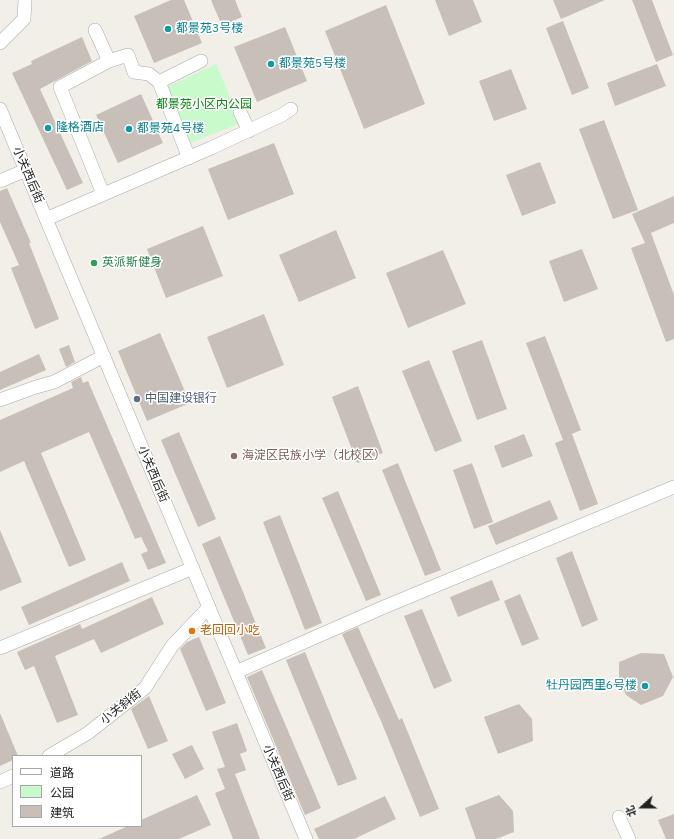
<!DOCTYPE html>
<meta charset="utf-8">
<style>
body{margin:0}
#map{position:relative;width:674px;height:839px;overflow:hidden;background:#f2efe9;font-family:"IBM Plex Sans","Noto Sans SC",sans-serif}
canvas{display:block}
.legend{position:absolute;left:12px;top:755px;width:130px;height:72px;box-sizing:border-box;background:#fff;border:1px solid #a7a7a7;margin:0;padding:5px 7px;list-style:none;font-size:12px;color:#222}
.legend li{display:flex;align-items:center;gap:8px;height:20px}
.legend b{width:20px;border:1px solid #a7a7a7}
.north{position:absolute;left:622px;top:787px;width:40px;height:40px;-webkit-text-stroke:3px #fff;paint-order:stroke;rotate:249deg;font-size:11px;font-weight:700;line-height:16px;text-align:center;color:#222}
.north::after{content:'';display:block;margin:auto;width:14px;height:18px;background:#222;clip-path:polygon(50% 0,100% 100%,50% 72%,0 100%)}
</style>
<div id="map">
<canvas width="674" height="839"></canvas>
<ul class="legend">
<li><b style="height:5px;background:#fff"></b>道路</li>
<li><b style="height:11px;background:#c8facc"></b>公园</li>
<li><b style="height:11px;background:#c7bfb8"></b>建筑</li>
</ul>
<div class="north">北</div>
</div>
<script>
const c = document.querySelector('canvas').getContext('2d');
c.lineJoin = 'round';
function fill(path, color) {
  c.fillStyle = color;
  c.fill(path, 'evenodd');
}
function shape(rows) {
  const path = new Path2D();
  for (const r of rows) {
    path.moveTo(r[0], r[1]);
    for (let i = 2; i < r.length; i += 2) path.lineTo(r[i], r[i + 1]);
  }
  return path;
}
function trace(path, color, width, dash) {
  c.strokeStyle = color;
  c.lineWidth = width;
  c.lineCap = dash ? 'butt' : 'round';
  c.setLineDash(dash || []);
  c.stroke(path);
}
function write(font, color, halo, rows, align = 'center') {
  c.font = font + ' "IBM Plex Sans","Noto Sans SC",sans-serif';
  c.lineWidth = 3;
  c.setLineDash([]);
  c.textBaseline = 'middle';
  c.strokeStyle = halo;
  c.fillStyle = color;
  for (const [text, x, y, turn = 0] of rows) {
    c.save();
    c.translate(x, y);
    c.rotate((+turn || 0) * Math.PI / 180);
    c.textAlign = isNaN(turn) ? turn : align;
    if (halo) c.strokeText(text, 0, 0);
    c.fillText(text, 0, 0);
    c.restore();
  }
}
fill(shape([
 [216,64,241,123,190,143,167,87]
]), '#c8facc');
fill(shape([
 [171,0,184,0,202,43,154,63,134,16],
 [211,0,235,0,242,17,222,26],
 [435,0,473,0,482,22,449,36],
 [553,0,605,0,561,19],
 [632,0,652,0,673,55,656,62],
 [386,5,425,104,364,129,325,31],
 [563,21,589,88,572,95,546,28],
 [285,27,307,81,257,102,234,47],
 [82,37,92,61,40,89,83,183,67,190,12,73,32,64,31,61],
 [657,64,666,86,615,106,607,83],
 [511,69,527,109,494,121,479,81],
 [141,94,163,143,118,163,96,115],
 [604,120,638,210,613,219,579,129],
 [274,143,294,194,228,220,208,169],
 [540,162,556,203,522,216,506,175],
 [7,188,31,243,29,243,59,319,35,329,11,268,19,265,0,222,0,191],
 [674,196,674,223,651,233,674,295,674,339,666,342,631,248,645,243,632,214],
 [203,226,223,276,166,298,147,249],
 [336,230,356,278,299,302,279,255],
 [582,249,598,289,564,302,549,261],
 [443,250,466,304,408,328,386,273],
 [264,314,284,365,227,388,207,337],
 [160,333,190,403,147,421,118,351],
 [545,336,581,430,572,434,598,504,580,511,555,443,563,440,526,343],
 [482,340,507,409,477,420,452,351],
 [69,345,75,362,66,367,59,349],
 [39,354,46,370,0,390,0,372],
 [429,360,462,441,435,452,402,371],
 [81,377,83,383,88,381,166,563,148,570,141,554,148,551,141,537,135,539,89,432,41,453,86,560,69,567,24,461,0,472,0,420,73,388,71,382],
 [358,386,383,453,357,463,332,397],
 [179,432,216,519,198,527,161,440],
 [524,434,533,456,502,468,494,446],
 [398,463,441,570,425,576,382,470],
 [472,463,493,522,474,529,453,470],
 [338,491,381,595,366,601,322,498],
 [550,500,558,519,496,545,488,526],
 [280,515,322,623,305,630,263,522],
 [0,530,22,582,0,591],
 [220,536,266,648,248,655,202,544],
 [572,551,598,620,582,627,556,558],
 [122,562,130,581,29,625,21,607],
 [492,580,500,600,458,617,450,597],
 [520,594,539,639,522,646,504,601],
 [152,597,164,624,101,653,94,639,55,656,78,715,57,723,34,666,25,670,17,652,80,624,82,629],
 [422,609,452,681,434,689,404,616],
 [358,627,399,720,402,718,439,809,420,817,381,721,342,634],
 [199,637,226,703,206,711,180,649,187,642],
 [305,652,357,779,338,786,286,660],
 [641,653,664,654,673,677,663,696,641,705,626,695,619,677,619,662],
 [262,670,321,808,305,815,247,677],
 [149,696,168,741,148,749,131,709],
 [519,704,532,719,533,741,498,754,484,717],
 [0,713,18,756,13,756,13,760,0,766],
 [237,723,247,751,240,754,246,770,235,774,260,839,233,839,215,793,225,789,217,769,225,767,212,732],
 [192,745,204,769,185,779,172,754],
 [197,795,211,825,179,839,99,839,128,826,141,826,141,820],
 [499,795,513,811,514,832,496,839,476,839,465,808],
 [385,796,396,819,354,839,319,839,314,829],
 [674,814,674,839,666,839,658,820]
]), '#c7bfb8');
const minor = shape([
 [95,30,109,61,60,87,103,194],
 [0,43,24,19,25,0],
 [109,61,128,55,134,72,149,74,159,82,201,61],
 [159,82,189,158],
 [0,109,306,839],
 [240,112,249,131],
 [0,181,26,170],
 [46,219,211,148,282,115,291,109],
 [0,400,36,387,54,382,104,356],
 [0,648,193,568],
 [236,672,384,607,674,487],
 [49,756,88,733,145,688,172,646,209,607],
 [0,782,13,776],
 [619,817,629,839]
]);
trace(minor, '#a9a9a9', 14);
trace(minor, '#fff', 13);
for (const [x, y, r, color] of [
 [168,29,4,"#0f9aa8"],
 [271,64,4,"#0f9aa8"],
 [48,128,4,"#0f9aa8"],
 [129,129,4,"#0f9aa8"],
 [94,263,4,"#2e9e5b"],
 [137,399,4,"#5c6f8a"],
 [234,456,4,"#8d6e63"],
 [192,631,4,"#e8710a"],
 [645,686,4,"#0f9aa8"]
]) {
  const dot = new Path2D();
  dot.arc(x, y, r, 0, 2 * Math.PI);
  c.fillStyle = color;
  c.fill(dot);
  trace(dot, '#fff', 1.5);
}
write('12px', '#0d838f', '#fff', [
 ["都景苑3号楼",176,29],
 ["都景苑5号楼",279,64],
 ["隆格酒店",56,128],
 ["都景苑4号楼",137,129],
 ["牡丹园西里6号楼",637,686,"right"]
], 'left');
write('12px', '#0c8416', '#fff', [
 ["都景苑小区内公园",204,105]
]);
write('12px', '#222', '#fff', [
 ["小关西后街",28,175,67],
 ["小关西后街",153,474,67],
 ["小关斜街",121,707,-38],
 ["小关西后街",278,773,67]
]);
write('12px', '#27864d', '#fff', [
 ["英派斯健身",102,263]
], 'left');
write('12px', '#4e5e75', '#fff', [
 ["中国建设银行",145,399]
], 'left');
write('12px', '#785e54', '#fff', [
 ["海淀区民族小学（北校区）",242,456]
], 'left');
write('12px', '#c56008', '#fff', [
 ["老回回小吃",200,631]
], 'left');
</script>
